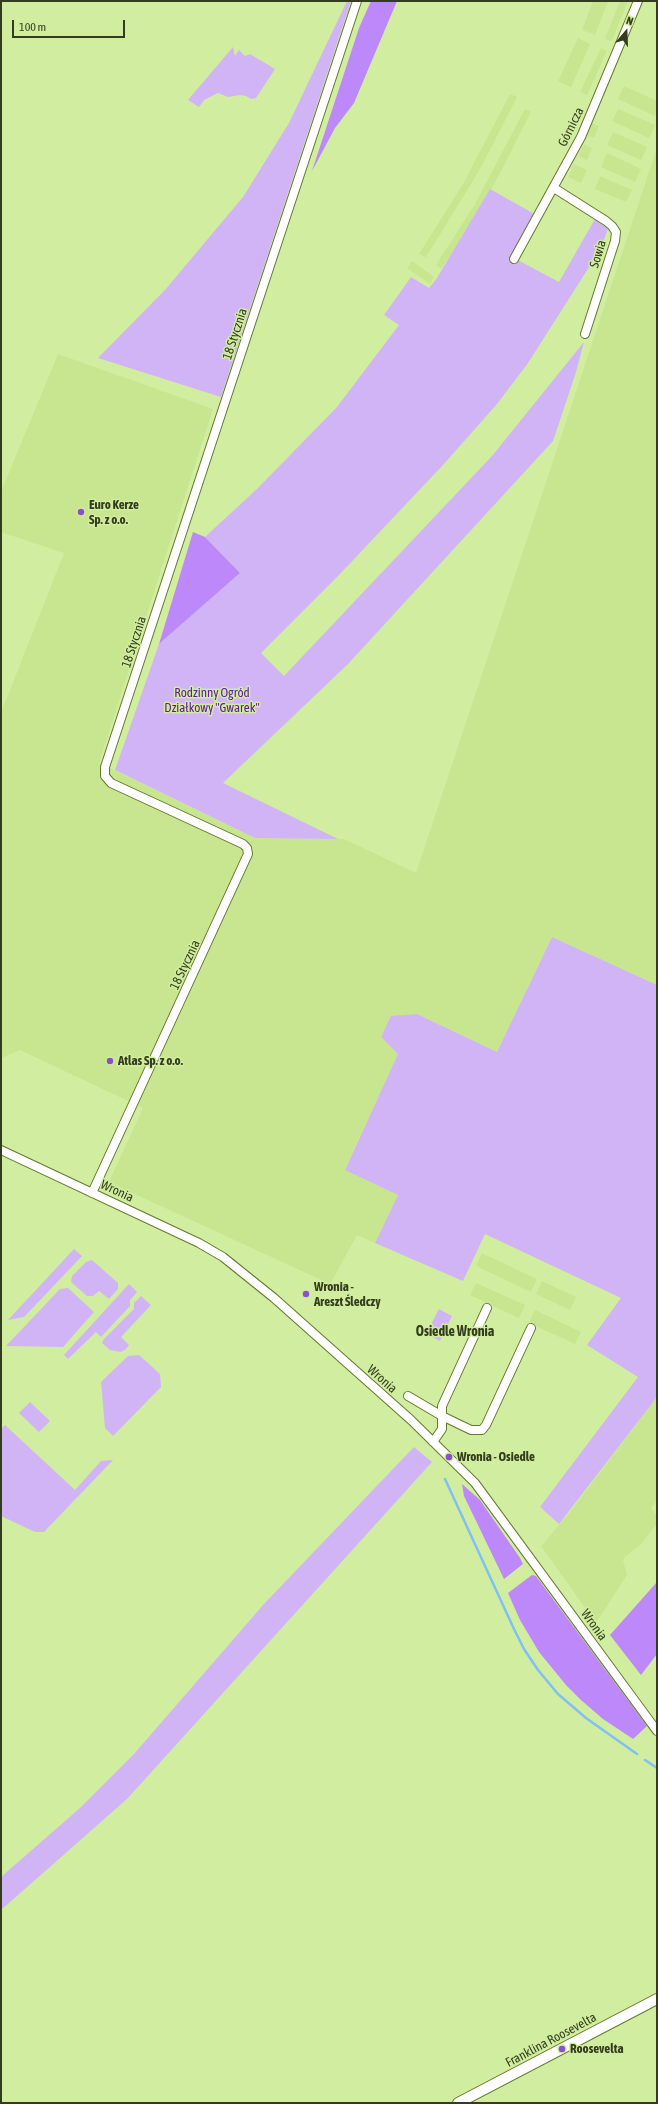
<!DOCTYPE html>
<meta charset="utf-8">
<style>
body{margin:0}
#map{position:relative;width:658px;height:2104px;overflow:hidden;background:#d1ed9f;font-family:"Asap Condensed",sans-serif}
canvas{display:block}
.frame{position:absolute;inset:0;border:2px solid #333d1d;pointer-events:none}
.north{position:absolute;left:606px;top:12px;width:40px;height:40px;-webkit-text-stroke:3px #d1ed9f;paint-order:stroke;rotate:19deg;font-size:11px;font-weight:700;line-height:16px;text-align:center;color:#333d1d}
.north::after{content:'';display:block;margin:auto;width:14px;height:18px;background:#333d1d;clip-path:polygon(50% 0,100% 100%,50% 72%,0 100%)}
.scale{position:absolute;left:12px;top:20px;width:113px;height:18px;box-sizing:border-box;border:2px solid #333d1d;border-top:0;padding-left:5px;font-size:12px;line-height:14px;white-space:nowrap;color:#333d1d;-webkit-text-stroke:3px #d1ed9f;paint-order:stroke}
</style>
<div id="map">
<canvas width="658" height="2104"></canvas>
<div class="frame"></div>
<div class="north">N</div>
<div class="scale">100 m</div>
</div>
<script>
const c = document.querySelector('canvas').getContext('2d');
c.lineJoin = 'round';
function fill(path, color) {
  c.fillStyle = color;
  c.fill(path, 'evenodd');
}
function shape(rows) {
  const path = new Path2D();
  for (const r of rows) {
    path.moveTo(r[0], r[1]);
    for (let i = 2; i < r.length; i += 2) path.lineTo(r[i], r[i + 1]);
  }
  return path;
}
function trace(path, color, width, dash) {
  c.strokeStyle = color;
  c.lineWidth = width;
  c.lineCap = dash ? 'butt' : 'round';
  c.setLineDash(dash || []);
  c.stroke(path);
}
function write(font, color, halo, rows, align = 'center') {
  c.font = font + ' "Asap Condensed",sans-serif';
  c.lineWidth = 3;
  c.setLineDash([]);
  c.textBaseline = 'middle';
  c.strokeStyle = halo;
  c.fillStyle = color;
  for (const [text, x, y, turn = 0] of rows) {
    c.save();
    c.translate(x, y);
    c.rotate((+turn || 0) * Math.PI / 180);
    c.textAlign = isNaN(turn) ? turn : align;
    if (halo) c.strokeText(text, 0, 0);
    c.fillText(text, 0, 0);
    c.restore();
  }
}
fill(shape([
 [593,1,608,1,595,35,582,30],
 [620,1,628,1,612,41,605,39],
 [578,38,590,44,571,87,558,81],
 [601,48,607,51,587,95,580,92],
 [624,86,657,101,655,116,618,99],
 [510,94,517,97,494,142,476,176,426,257,419,254,463,184],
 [525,109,531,112,500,173,474,220,441,269,436,265,475,204],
 [618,109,655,125,649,138,612,121],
 [592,123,599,126,594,138,587,135],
 [613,132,647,147,641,160,607,145],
 [584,144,592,148,587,160,578,156],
 [657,148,657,985,552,937,497,1052,417,1014,345,1169,398,1195,375,1243,357,1235,330,1284,109,1182,143,1108,20,1050,1,1058,1,713,64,553,1,532,1,492,58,354,213,409,99,763,255,838,344,839,416,873],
 [607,153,641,169,635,182,601,167],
 [574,164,587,170,581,183,568,177],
 [600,176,632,190,626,202,595,189],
 [412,261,434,277,430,284,407,268],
 [482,1253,537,1279,531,1292,476,1266],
 [542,1281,576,1297,570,1310,536,1294],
 [476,1283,525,1305,519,1318,470,1295],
 [535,1310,581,1332,575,1344,529,1323],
 [657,1397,657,1501,651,1508,657,1516,657,1524,641,1544,625,1557,623,1561,627,1574,625,1578,596,1623,541,1546,570,1512]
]), '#c8e690');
fill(shape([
 [347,1,351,1,221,397,98,358,165,290,243,197,289,123],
 [233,47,235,56,239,50,245,56,250,54,275,69,256,98,251,99,246,96,240,95,228,97,218,93,204,100,199,107,188,100],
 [490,189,536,215,512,257,559,282,595,219,608,229,600,250,528,363,497,404,443,465,339,575,261,653,284,676,492,456,584,342,576,372,553,441,348,664,223,783,338,839,255,838,115,770,159,644,240,573,205,537,258,488,337,407,399,325,384,315,411,277,429,288,437,278],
 [552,937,657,985,657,1397,559,1524,540,1507,638,1377,587,1345,621,1298,485,1234,463,1281,375,1243,398,1195,345,1170,398,1054,381,1037,391,1016,417,1014,497,1052],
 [74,1249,82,1256,24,1317,8,1320],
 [92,1260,118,1283,118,1289,109,1299,99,1291,93,1296,87,1296,71,1282,72,1276,86,1262],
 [129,1284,137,1292,130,1300,130,1306,101,1337,96,1332,68,1359,64,1355],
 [68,1288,94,1312,63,1347,6,1346,60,1289],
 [141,1296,151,1305,121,1337,129,1345,126,1349,121,1352,110,1350,102,1343,104,1339,134,1309,134,1303],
 [439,1309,452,1316,440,1341,426,1334],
 [139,1355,160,1374,161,1387,113,1436,105,1428,101,1382,128,1356],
 [30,1402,50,1421,39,1432,19,1413],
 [5,1425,75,1490,101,1461,113,1460,44,1532,35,1532,1,1516,1,1429],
 [414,1447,432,1462,127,1799,1,1910,1,1877,80,1808,134,1754,264,1604]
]), '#d1b4f6');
fill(shape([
 [371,1,397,1,354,103,335,128,312,171,359,28],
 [193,532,205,537,240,573,159,644],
 [462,1484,480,1500,520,1558,523,1564,504,1579,464,1496],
 [532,1575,536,1576,647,1726,633,1739,603,1719,581,1700,566,1685,539,1652,520,1620,508,1593],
 [657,1582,657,1654,641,1675,610,1635]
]), '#bd88f9');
trace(shape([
 [445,1479,514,1629,524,1649,538,1670,558,1694,586,1718,637,1754],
 [645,1760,657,1768]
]), '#80c0f4', 2.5);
const minor = shape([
 [554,188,606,221,612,226,616,232,615,241,585,334],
 [514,259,581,137,638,1],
 [1,1150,199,1243,223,1257,274,1298,411,1420,475,1483,657,1731],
 [92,1193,248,854,247,848,243,844,111,783,105,776,105,767,357,1],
 [408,1396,442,1416,471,1430,482,1430,486,1425,531,1328],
 [433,1442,442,1429,442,1406,487,1308]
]);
const tertiary = shape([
 [458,2103,657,1999]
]);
trace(minor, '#63792e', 10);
trace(tertiary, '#63792e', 12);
trace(minor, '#fff', 8);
trace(tertiary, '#fff', 10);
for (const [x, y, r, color] of [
 [81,512,4,"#8b50c7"],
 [110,1061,4,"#8b50c7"],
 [306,1294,4,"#8b50c7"],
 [449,1457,4,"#8b50c7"],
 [562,2049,4,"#8b50c7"]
]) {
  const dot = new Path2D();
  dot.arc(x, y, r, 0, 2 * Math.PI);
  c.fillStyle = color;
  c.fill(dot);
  trace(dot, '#d1ed9f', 1.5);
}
write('13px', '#333d1d', '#d1ed9f', [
 ["Górnicza",571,127,-64],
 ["Sowia",598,254,-73],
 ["18 Stycznia",235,334,-72],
 ["18 Stycznia",134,642,-72],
 ["18 Stycznia",185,965,-65],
 ["Wronia",117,1191,25],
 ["Wronia",382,1379,42],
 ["Wronia",594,1625,54],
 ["Franklina Roosevelta",551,2040,-28]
]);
write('bold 13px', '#333d1d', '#d1ed9f', [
 ["Euro Kerze",89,505],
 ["Sp. z o.o.",89,520],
 ["Atlas Sp. z o.o.",118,1061],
 ["Wronia -",314,1287],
 ["Areszt Śledczy",314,1302],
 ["Wronia - Osiedle",457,1457],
 ["Roosevelta",570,2049]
], 'left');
write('13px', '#64179f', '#d1ed9f', [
 ["Rodzinny Ogród",212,693],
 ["Działkowy \"Gwarek\"",212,708]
]);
write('bold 14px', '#333d1d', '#d1ed9f', [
 ["Osiedle Wronia",455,1332]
]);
</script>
